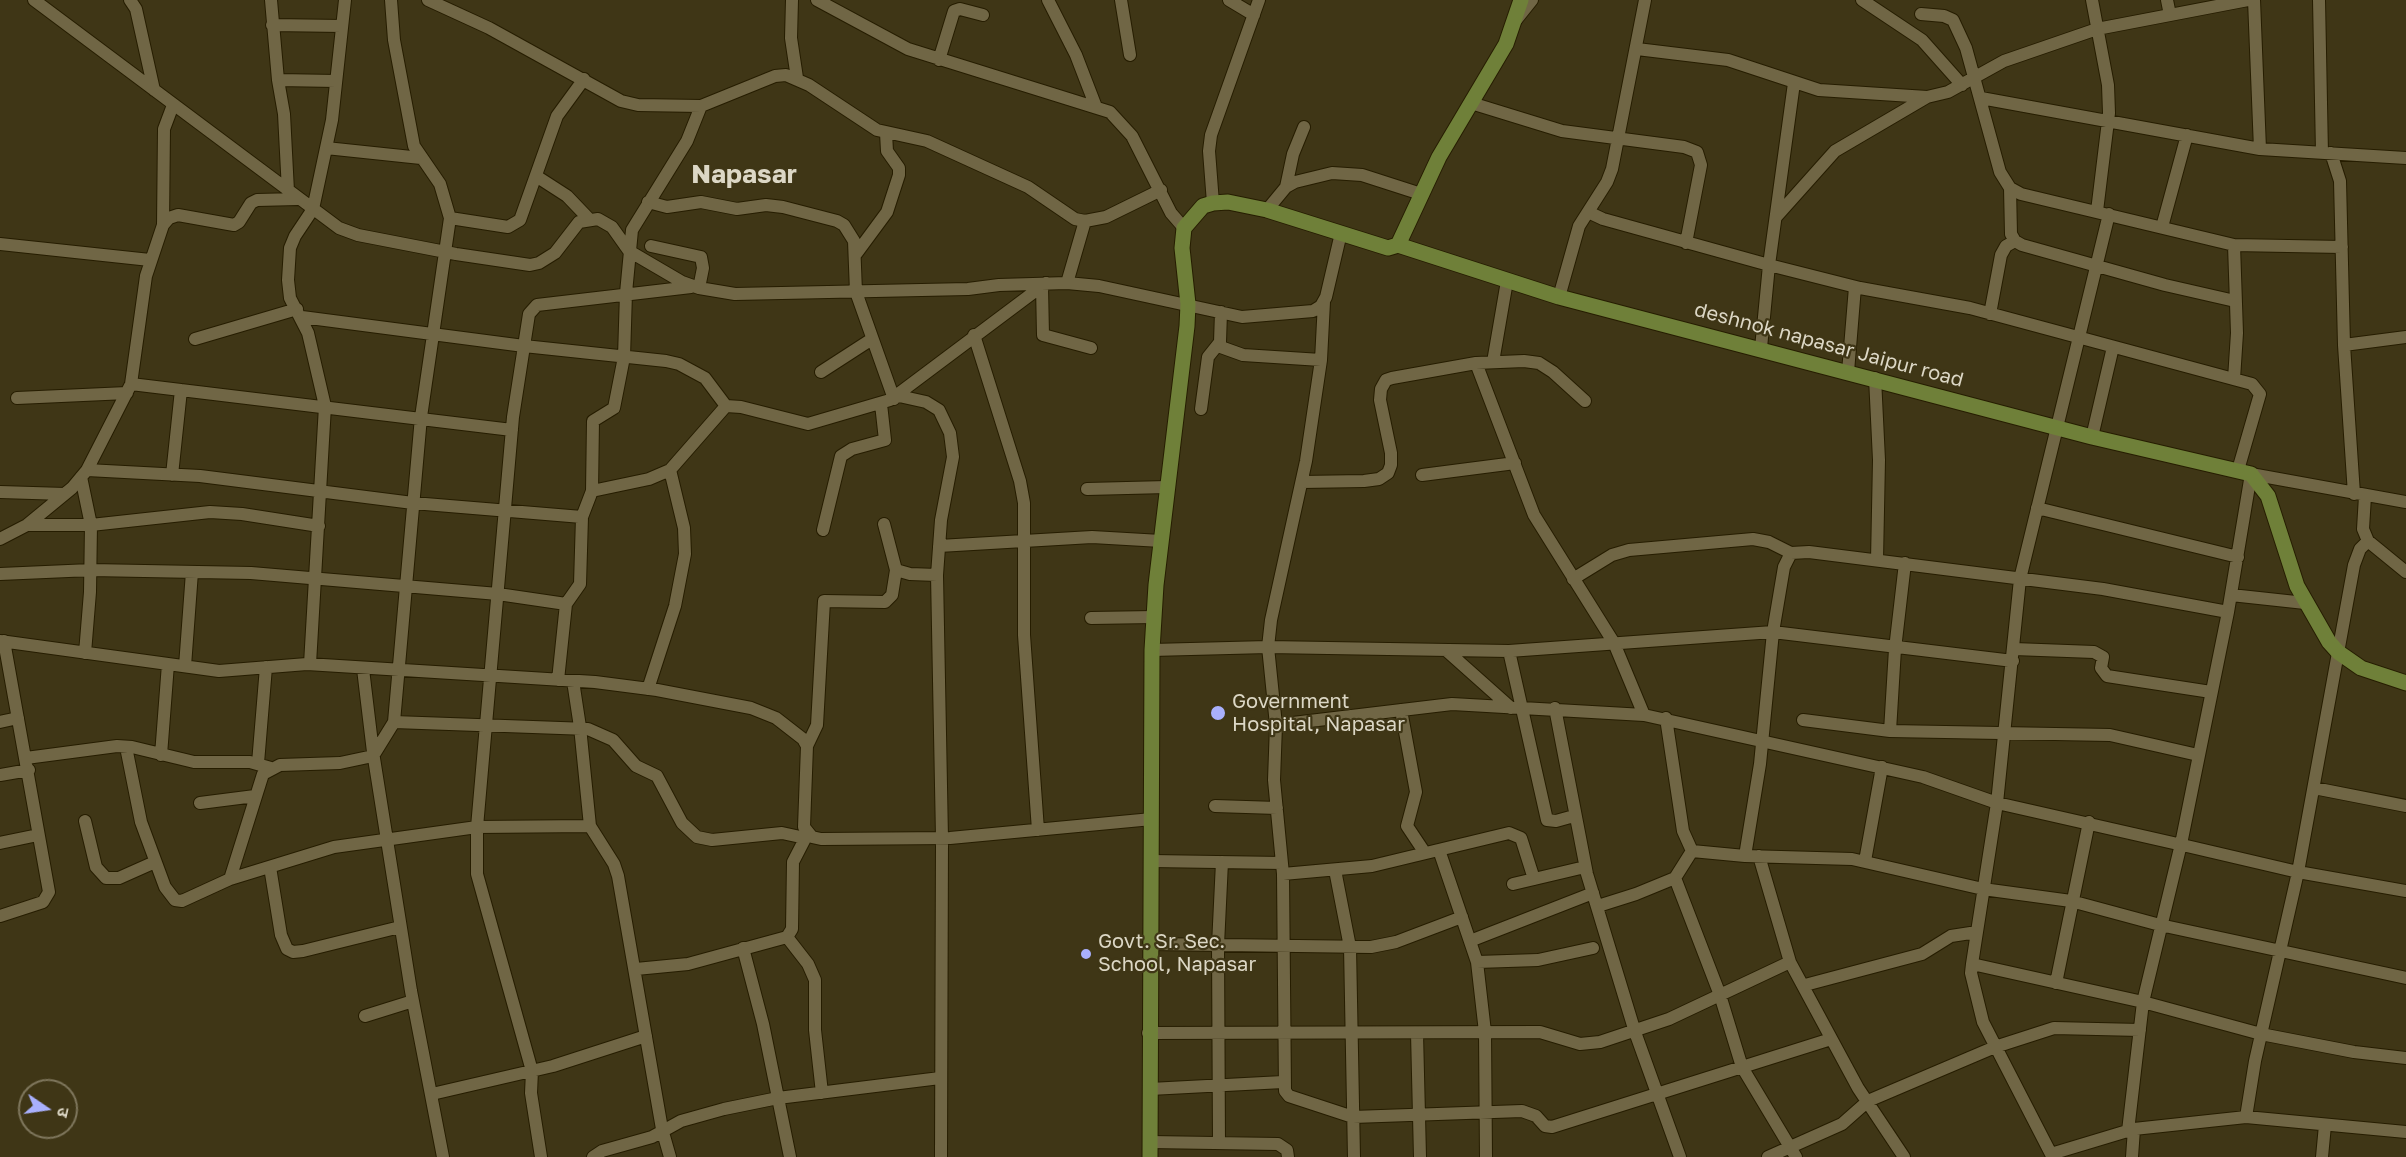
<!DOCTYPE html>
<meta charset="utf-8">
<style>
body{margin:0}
#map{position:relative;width:2406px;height:1157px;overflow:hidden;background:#3f3616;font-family:"Golos Text","Noto Sans Devanagari",sans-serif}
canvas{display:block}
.north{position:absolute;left:18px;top:1079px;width:60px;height:60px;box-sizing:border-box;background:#3f3616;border:2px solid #7e765c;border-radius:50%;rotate:103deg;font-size:16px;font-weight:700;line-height:24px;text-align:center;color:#dcd7c5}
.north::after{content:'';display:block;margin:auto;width:21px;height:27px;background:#a9b0fc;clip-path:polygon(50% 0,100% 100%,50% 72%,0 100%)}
</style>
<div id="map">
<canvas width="2406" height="1157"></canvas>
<div class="north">उ</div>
</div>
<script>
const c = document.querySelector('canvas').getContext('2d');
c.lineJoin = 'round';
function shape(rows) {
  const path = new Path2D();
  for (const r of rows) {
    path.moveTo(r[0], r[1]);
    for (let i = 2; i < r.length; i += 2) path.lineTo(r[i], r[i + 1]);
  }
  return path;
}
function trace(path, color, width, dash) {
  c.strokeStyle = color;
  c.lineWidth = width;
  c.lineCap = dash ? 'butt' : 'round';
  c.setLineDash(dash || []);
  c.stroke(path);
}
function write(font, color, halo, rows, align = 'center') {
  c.font = font + ' "Golos Text",sans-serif';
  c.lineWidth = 4.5;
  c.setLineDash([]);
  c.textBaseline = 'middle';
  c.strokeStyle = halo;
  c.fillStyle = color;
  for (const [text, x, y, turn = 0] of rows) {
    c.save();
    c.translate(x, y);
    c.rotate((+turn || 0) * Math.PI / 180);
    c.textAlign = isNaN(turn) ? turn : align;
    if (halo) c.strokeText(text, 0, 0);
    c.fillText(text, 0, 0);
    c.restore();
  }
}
const minor = shape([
 [34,0,339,228,358,235,456,254,530,265,539,263,555,253,579,222,598,219,612,227,629,251,682,282,699,288,735,294,968,289,999,285,1067,283,1099,286,1242,317,1313,311,1321,306,1326,297,1341,233],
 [130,0,136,9,154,90],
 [271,0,278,80,284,114,288,191],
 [428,0,489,28,621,101,638,105,701,106,775,76,786,75,809,85,877,130,927,141,1028,187,1075,219,1085,221,1106,217,1161,190],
 [792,0,791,38,797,78],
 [817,0,908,49,1110,112,1132,136,1171,213,1184,228],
 [1048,0,1076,55,1096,107],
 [1121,0,1130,55],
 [1229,0,1254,15],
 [1862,0,1922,40,1962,85],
 [2092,0,2108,85,2109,113,2097,211],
 [2167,0,2170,15],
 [2254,0,2260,149],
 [2319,0,2322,153],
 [1921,14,1944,16,1953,20,1966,48,2000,172,2010,188,2021,194,2234,245,2342,247],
 [1516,20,1532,0],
 [272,25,342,26],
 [1637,49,1728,60,1819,90,1927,97,1948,92,2004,61,2097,29,2248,0],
 [939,60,954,11,960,9,983,15],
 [278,80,336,81],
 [1981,98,2260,149,2406,158],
 [1471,103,1562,131,1684,147,1697,152,1701,165,1686,243],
 [326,148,421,158],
 [2331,153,2340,181,2344,345,2354,494],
 [536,176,567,196,589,219],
 [1286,187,1293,154,1304,127],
 [2010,188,2011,234,2015,241,2022,245,2165,285,2235,301],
 [648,202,667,207,701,202,737,209,766,205,783,207,837,221,844,225,854,241,856,292,894,399],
 [1213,203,1209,151,1211,135,1259,0],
 [1267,210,1286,187,1295,182,1332,173,1362,175,1421,194],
 [1588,212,1603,219,1769,265,1860,288,1970,308,2252,384,2260,394,2238,470],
 [2109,214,2020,579,1997,803,1972,964,1971,973,1983,1022,2051,1154,2134,1129,2246,1117,2406,1132],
 [1776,217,1835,151,1927,97],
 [450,218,508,227,520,220,557,116,584,79],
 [163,225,164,129,173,105],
 [2162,227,2187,135],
 [0,244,150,260],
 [651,246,701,257,703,268,699,288],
 [856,254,887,212,899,175,899,168,887,151,886,133],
 [1067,283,1085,221],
 [1042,286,1043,335,1091,348],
 [1559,297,1579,226,1607,182,1612,169,1645,0],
 [1324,302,1321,360,1306,461,1271,620,1268,647,1276,725,1274,780,1283,874,1285,1091,1289,1096,1353,1117,1522,1111,1536,1116,1545,1126,1552,1127,1831,1039],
 [1990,314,2001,255,2006,246,2015,241],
 [302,317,524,346,666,361,679,364,705,378,726,406],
 [974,335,1020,481,1024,503,1024,635,1038,830],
 [195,339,297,309],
 [2344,345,2406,337],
 [1218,346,1243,355,1321,360],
 [1761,348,1769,265,1794,83],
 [1493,362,1507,281],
 [1476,363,1534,515,1614,643,1644,715],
 [821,372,872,339],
 [1848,372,1855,287],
 [1875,378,1879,460,1877,560],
 [2234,379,2237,333,2234,245],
 [131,384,512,430],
 [899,396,926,402,939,410,950,433,953,457,941,520,937,575,942,838,941,1157],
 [17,398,127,393],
 [1201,409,1208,357,1220,342,1221,312],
 [2092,437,2113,347],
 [87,470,200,476,413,503,582,517],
 [172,475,181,390],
 [1422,475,1515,463],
 [81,477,91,525,90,592,85,653],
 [1302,482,1364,481,1379,479,1388,473,1391,465,1391,453,1380,400,1381,389,1386,380,1392,378,1476,363,1524,361,1539,363,1553,372,1585,401],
 [1087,489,1167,487],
 [592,491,593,421,614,408,624,357,626,293,632,230,687,141,701,106],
 [0,492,65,494],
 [2365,496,2363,529,2368,541,2406,572],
 [2037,508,2238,557],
 [884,524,896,570,910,574,937,575],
 [27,525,91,525,210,512,242,514,319,526],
 [823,530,841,456,852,449,885,440,881,404],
 [0,539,27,525,72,488,87,470,131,384,146,276,163,225,169,218,178,215,234,225,239,222,251,203,257,200,298,199],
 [939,546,1092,537,1161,541],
 [0,574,91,570,251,573,498,594,566,604],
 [1573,579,1612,555,1629,550,1753,539,1769,542,1791,553],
 [2231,595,2305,603],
 [1091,618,1154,617],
 [0,641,219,671,307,664,595,682,657,690,751,708,776,718,803,739,807,746,804,827,812,837,821,839,950,838,1152,819],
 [2014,649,2094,652,2103,657,2101,668,2107,676,2211,692],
 [1152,650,1268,647,1509,651,1773,632,2013,661],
 [1447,651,1511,708],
 [1509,651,1547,820,1556,821,1574,816],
 [310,664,325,406,308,333,290,298,288,280,290,248,295,236,313,209,332,120,345,0],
 [185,666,192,572],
 [363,669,373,752,411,991,443,1157],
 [558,680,566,604,580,584,582,517,592,491,649,479,670,470,726,406,741,407,808,424,890,400,1046,283],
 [573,681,580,727,590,826,614,864,618,876,662,1129,670,1157],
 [648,689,675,606,685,554,684,528,670,470],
 [1555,708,1587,874,1635,1032,1680,1157],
 [1401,710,1416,792,1407,826,1425,853],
 [1666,718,1683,831,1692,851,1745,856,1852,859,1983,889,2071,901,2160,925,2406,978],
 [1803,720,1890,731,2110,735,2198,755],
 [0,722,18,718],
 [394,722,588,729,613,740,636,766,657,776,682,823,697,837,712,840,782,833,805,838],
 [1276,725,1452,704,1644,715,1923,777,1997,803,2191,847,2298,872,2406,891],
 [1890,731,1895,649,1905,563],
 [807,746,817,725,824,601,885,602,892,595,896,570],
 [126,747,141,822,165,887,175,900,182,901,230,879,334,847,477,827,590,826],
 [161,755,168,664],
 [26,758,117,746,132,747,194,762,250,762,271,768],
 [258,763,266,667],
 [0,775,29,770],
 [2314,788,2406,806],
 [200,803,255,796],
 [1215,806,1277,808],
 [85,821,96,867,106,878,119,878,155,862],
 [0,843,38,835],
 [1439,850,1477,962,1485,1032,1486,1157],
 [1745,856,1760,764,1773,632,1784,567,1791,553,1809,552,2103,589,2228,612],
 [1759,856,1790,962,1858,1088,1904,1157],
 [1152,861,1282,863],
 [1865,861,1882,767],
 [270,867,281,935,287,949,293,952,303,951,400,927],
 [1335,870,1350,947,1354,1157],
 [1283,874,1372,866,1509,833,1521,838,1534,879],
 [1675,878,1720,995,1742,1067,1796,1157],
 [230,879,263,774,280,765,340,763,373,756,394,722,421,417,450,218,440,184,414,146,394,40,391,0],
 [1513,884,1585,867],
 [1598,906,1636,894,1675,878,1692,851],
 [0,916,43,902,49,892,4,641],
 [787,937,808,964,815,980,815,1030,822,1093],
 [1470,941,1593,893],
 [1150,944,1371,947,1396,942,1462,917],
 [743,948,763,1024,790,1157],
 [1477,962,1538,960,1593,948],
 [1972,964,2143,1002,2261,1034,2354,1052,2406,1058],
 [636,969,688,964,787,937,792,929,793,862,808,833],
 [2056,983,2089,822],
 [1805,985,1922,954,1951,936,1977,932],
 [365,1016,413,1001],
 [1148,1033,1540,1032,1580,1044,1600,1042,1669,1019,1790,962],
 [1417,1033,1420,1157],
 [1150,1089,1283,1082],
 [432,1094,553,1066,646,1036],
 [2246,1117,2255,1061,2298,872,2354,565,2360,549,2368,541],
 [2128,1131,2143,1002,2181,844,2228,612,2251,474,2406,502],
 [1150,1142,1278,1144,1287,1150,1288,1157],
 [1219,1143,1218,945,1222,862],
 [541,1157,531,1093,532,1071,477,874,477,827,513,417,529,314,537,305,691,287],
 [593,1157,602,1151,652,1137,681,1121,724,1109,778,1098,940,1078],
 [1768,1157,1842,1124,1868,1101,1995,1047,2054,1028,2140,1030],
 [2132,1157,2134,1129],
 [2322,1157,2325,1125]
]);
const major = shape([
 [1398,245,1559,297,2092,437,2251,474,2268,496,2297,586,2329,642,2338,652,2361,668,2406,683],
 [1398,245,1439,157,1506,44,1521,0],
 [1150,1157,1152,650,1156,585,1187,326,1188,304,1182,248,1184,228,1203,206,1213,203,1228,202,1267,210,1388,248,1398,245]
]);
trace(minor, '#261d00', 14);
trace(major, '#261d00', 17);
trace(minor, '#706645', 12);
trace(major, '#6f8039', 15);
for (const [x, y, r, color] of [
 [1218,713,8,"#a9b0fc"],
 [1086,954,6,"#a9b0fc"]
]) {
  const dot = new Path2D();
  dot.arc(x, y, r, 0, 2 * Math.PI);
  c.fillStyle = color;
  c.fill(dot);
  trace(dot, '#3f3616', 2);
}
write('20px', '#dcd7c5', '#3f3616', [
 ["deshnok napasar Jaipur road",1829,345,15]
]);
write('20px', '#dcd7c5', '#3f3616', [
 ["Government",1232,702],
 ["Hospital, Napasar",1232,725],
 ["Govt. Sr. Sec.",1098,942],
 ["School, Napasar",1098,965]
], 'left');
write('bold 26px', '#dcd7c5', '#3f3616', [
 ["Napasar",744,175]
]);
</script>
